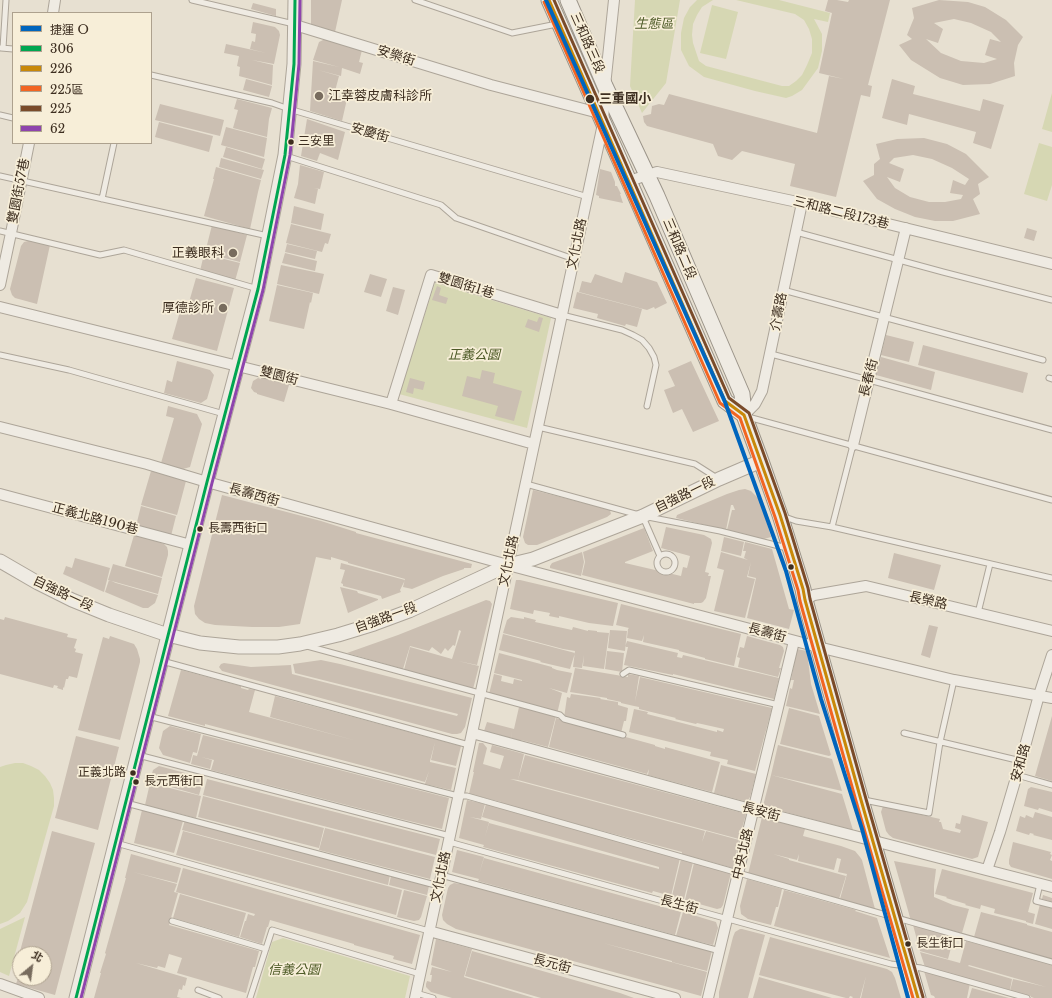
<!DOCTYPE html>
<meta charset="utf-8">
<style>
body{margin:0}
#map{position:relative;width:1052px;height:998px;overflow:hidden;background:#e7e0d1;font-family:"Libre Baskerville","Noto Sans TC",serif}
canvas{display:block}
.legend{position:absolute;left:12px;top:12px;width:140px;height:132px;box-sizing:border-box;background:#f7eed8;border:1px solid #ada18e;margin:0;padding:5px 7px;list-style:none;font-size:12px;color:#3d2e20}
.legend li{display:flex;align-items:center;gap:8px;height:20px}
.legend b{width:20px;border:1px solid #ada18e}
.north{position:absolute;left:12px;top:946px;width:40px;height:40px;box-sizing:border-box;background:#f7eed8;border:1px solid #ada18e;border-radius:50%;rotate:29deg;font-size:11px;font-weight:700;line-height:16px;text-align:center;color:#3d2e20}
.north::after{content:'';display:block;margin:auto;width:14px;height:18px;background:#786c5e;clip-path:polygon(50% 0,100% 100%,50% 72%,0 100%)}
</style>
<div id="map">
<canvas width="1052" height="998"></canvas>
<ul class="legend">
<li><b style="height:5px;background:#0065bd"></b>捷運 O</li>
<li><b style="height:5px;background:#00a651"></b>306</li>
<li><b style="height:5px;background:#c88808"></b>226</li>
<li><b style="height:5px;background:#f26522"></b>225區</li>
<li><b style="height:5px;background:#7a4b2a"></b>225</li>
<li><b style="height:5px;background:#8e44ad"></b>62</li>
</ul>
<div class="north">北</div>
</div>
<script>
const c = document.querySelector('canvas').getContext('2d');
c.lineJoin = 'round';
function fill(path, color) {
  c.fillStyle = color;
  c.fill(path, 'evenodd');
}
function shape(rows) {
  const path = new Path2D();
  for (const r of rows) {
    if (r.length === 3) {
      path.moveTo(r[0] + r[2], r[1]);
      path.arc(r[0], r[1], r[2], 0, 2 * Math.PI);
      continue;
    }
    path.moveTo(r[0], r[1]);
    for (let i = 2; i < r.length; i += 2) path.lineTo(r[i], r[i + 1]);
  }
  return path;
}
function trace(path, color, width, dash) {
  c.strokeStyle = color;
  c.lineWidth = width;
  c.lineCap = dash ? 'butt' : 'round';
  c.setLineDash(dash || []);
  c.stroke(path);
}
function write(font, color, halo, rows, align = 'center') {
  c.font = font + ' "Libre Baskerville","Noto Sans TC",serif';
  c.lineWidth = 3.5;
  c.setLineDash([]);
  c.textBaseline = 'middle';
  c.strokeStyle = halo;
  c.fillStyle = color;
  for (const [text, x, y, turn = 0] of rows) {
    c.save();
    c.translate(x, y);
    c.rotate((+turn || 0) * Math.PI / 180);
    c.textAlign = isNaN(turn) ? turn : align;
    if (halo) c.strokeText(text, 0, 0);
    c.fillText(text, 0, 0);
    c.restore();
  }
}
fill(shape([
 [635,0,680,0,666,83,642,113,630,86],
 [697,0,713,0,702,7,697,15,693,24,692,35,693,43,699,61,706,66,782,86,789,86,796,81,802,75,807,65,812,53,812,39,809,29,804,20,795,14,736,0,779,0,830,13,828,22,814,19,822,34,822,51,818,68,802,90,792,96,786,98,755,91,704,77,689,66,681,50,681,33,684,18,690,7],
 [712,5,738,12,726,59,700,53],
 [1052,93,1052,132,1042,129],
 [1039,143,1052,147,1052,185,1047,201,1024,194],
 [435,283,551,318,527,428,399,394],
 [15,763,23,763,31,766,39,770,45,776,50,783,53,790,54,798,54,806,27,902,20,913,8,921,0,924,0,767,6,765],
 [25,917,9,976,0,972,0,929],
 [283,938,410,976,405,998,256,998,272,942]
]), '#d6d7b3');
fill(shape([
 [311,0,342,0,335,32,311,25],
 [828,0,837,0,848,2,849,0,890,0,868,85,872,86,870,97,861,95,836,197,790,186,795,164,742,151,732,160,718,156,713,144,647,126,644,122,643,116,651,114,652,106,659,104,664,105,669,94,817,133,829,76,844,79,819,73,832,13,825,11],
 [939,0,968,2,985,7,1006,20,1023,37,1018,45,1014,63,1015,76,990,84,963,85,940,78,911,60,899,45,912,39,907,35,914,18,912,8],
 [954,19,971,23,991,32,1001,42,990,39,985,55,997,59,984,63,961,61,941,53,926,39,938,43,943,29,934,23],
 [253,3,276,9,276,16,251,9],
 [253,22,275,27,279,31,280,35,274,64,252,60,273,65,272,85,239,76,240,67,237,66,239,56,224,53,226,44,266,53,250,49,252,41,255,42,256,34,251,33],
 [325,39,362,50,359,62,363,63,360,74,342,68,341,76,318,70,339,76,334,95,347,99,342,121,310,111,313,61,339,67,313,60,319,42],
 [246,79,272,86,269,97,243,90],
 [892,79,915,86,913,94,980,111,983,99,1004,105,991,149,973,143,976,132,909,114,907,125,882,118],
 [237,99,272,108,269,119,267,137,233,128,238,110,234,109],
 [160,104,224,120,220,136,155,120],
 [307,119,345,132,338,160,320,153,317,161,301,156],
 [159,122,213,136,209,152,155,137],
 [226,127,267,138,264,157,221,145],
 [924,138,947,144,966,154,989,177,978,184,980,194,973,199,980,214,953,221,935,221,915,217,895,209,877,199,863,181,874,175,874,164,880,159,876,144,897,139],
 [913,155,932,159,952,168,969,179,965,185,953,180,950,193,963,195,961,199,945,202,929,202,910,197,895,188,887,177,900,182,904,169,889,163,894,158],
 [226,147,265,159,262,169,223,157],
 [221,158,264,170,261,179,219,167],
 [300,165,324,172,320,189,314,188,318,189,315,204,294,198,298,184],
 [216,167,261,180,258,192,250,229,204,216,214,179,213,179],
 [600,169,611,172,615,182,615,186,617,186,621,194,620,194,623,203,599,198,599,196,596,195],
 [294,206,324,214,321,230,291,223],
 [291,224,331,234,328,244,325,243,322,252,286,243],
 [212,225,247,235,240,262,205,253],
 [1027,228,1037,231,1034,241,1024,238],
 [28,241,31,241,50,245,37,304,15,298,12,295,10,289,21,246,24,242],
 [287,244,317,251,315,259,285,252],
 [285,253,317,261,315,271,282,263],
 [204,254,240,263,235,281,200,271],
 [281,265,324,274,319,294,277,284],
 [625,272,657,282,667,303,655,309,654,307,647,310,579,292,582,281,591,283,595,274,622,283],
 [370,274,387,279,381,297,364,292],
 [196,278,234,288,217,351,172,339,181,308,187,309],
 [277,285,313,293,311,303,310,302,304,329,269,321],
 [437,286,441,288,439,295,448,298,446,304,432,300],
 [393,287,405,290,398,315,386,311],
 [577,292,642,309,637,327,626,324,625,326,597,318,598,314,573,308],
 [539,317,543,318,539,332,525,327,528,319,537,322],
 [886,335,914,342,909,362,881,355],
 [923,345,1028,373,1023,393,918,365],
 [881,357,935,372,931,390,876,375],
 [177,361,210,370,214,375,207,399,201,403,164,393,167,380,172,382],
 [691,361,719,421,693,432,682,409,673,413,664,390,675,386,668,371],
 [482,370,495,373,493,383,522,391,514,421,495,416,498,406,462,396,467,376,480,379],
 [261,377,289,385,284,402,257,394,257,393,254,392,251,388,253,381,258,378,261,379],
 [410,378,425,382,423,390,414,388,413,394,406,392],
 [168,406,197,414,202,424,190,467,183,469,161,463,174,418,166,416],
 [151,471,186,481,177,515,141,505],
 [745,489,751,491,760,500,771,537,764,539,727,530,732,510,735,510,733,505,731,505,726,530,676,518,677,515,727,494,739,490],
 [533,490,607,509,610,510,611,514,607,517,537,545,528,545,525,543,523,537],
 [222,495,321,521,356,532,356,533,472,564,471,568,464,568,464,569,443,576,412,589,403,587,405,579,348,563,348,562,331,557,331,560,316,557,300,624,279,627,252,627,215,625,205,623,199,619,195,614,194,606],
 [141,506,176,516,171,536,136,526],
 [666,527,704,535,711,539,712,543,705,572,709,573,708,576,711,576,706,598,703,602,701,603,694,603,694,604,582,575,585,562,583,552,644,528,653,551,625,562,625,563,681,576,683,567,687,568,690,556,661,548],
 [134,535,159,542,164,544,167,547,168,551,168,555,162,577,125,566],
 [724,537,744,542,741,556,721,551],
 [745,542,772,549,789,609,794,610,789,629,747,618,756,578,748,576,751,562,747,577,755,579,745,618,714,611,724,570,717,568,721,552,748,560,744,558,746,551,743,551],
 [582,552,584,562,581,576,550,568,550,566,552,563],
 [894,553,941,565,934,590,888,578],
 [75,558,110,568,104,592,63,574,66,566,72,568],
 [341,563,405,580,400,590,401,592,382,599,381,596,343,586,343,584,341,583,345,570,340,569],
 [113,564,162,578,158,594,108,580],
 [109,580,116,583,158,595,155,603,148,608,143,608,105,592],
 [516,580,520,580,618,603,613,626,589,623,559,616,559,618,549,616,550,613,534,610,533,614,510,609],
 [340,587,357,591,358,593,378,599,378,600,348,613],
 [486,600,490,601,492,604,477,665,458,661,479,666,473,689,404,670,410,647,452,659,461,631,459,630,455,646,453,645,448,651,445,648,441,654,432,647,429,651,410,646,403,669,347,653,398,635],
 [621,604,741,634,734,666,705,659,705,658,679,651,679,650,643,642,644,635,642,641,627,638,628,629,629,628,616,625],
 [5,617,68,634,67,637,77,639,74,648,76,649,75,652,83,654,77,678,69,676,68,679,66,679,64,688,63,687,63,690,57,688,58,686,54,685,53,688,0,674,0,619,4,620],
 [511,617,524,619,524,617,536,620,535,622,572,630,573,627,588,631,588,630,597,631,597,632,609,633,604,669,583,666,584,655,582,668,573,667,575,651,563,649,503,633,507,620],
 [929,625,938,627,930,658,921,655],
 [610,630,627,631,625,651,608,648],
 [503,634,575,653,570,669,540,662,541,661,499,650],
 [110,636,134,644,137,649,140,659,140,662,120,740,78,730,103,637,109,639],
 [747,636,780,645,783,647,784,651,779,668,781,668,778,677,738,667,740,658,737,657,740,647,744,648],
 [627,641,678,653,677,657,682,658,683,655,779,678,774,699,673,674,673,675,624,665,628,647,625,647],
 [797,649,807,651,811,684,820,714,786,706,790,688,792,689,794,680,791,680],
 [607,651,624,653,622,672,605,669],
 [499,653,552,667,552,668,557,670,572,673,567,693,549,688,562,693,557,714,489,694,494,674,502,676,501,681,513,684,514,679,522,681,522,680,494,673],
 [321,660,340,664,472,698,465,727,461,733,457,734,452,734,222,671,219,667,221,664,224,663,251,667,291,665,292,674,457,716,458,714,295,673,293,664],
 [575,668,628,677,628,674,639,676,635,702,640,677,772,708,755,771,727,764,728,760,710,756,711,752,629,732,634,709,648,712,647,714,717,732,717,730,723,732,724,729,697,723,696,724,675,719,676,718,639,709,639,707,634,706,621,703,621,702,607,699,607,698,570,692],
 [181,670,241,686,241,688,248,690,249,689,255,690,249,712,357,741,270,717,275,696,461,746,456,766,431,760,435,742,430,761,430,762,456,768,451,790,425,784,429,771,425,782,205,724,205,726,168,716],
 [571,694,601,698,600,699,618,702,618,705,628,708,626,721,624,721,621,733,564,718,567,697,570,698],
 [519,707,556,716,548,747,521,740,520,741,511,739,512,731,511,738,484,731,487,722,514,729],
 [789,708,819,716,831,755,829,756,780,744],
 [1052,716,1052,781,1035,776],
 [556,718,655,745,655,746,665,749,665,747,720,762,712,792,648,775,649,769,647,774,549,747],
 [170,726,201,734,197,753,193,752,190,763,163,755,159,748,163,731],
 [203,735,449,798,442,829,401,819,211,770,214,760,201,757,212,760,210,769,191,764,193,755,197,756],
 [76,736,119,747,98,830,55,818],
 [479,743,483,743,487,748,483,764,500,769,504,756,490,752,492,745,524,754,518,780,510,779,705,831,702,842,706,831,739,840,733,868,682,854,682,852,501,804,501,802,469,794,474,772,473,772],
 [778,745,832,759,842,791,771,775],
 [525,755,746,814,739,839,518,780],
 [721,765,756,774,750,797,748,800,744,801,714,793],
 [159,766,204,778,199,795,150,781,153,770],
 [771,775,842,794,853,830,763,806],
 [207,779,440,839,436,855,203,795],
 [150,783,201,796,196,818,145,805],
 [1031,787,1052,792,1052,812,1039,808,1038,810,1024,806,1028,789],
 [203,796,324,828,319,848,198,817],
 [467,800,485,804,481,819,470,817,489,822,485,837,489,823,659,869,659,867,482,817,486,804,680,858,671,896,653,891,652,893,483,847,484,845,459,838],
 [883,806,940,819,939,822,941,822,943,829,960,833,961,830,955,828,956,823,960,824,962,815,988,822,978,857,972,859,893,838,889,835,886,831,881,812],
 [142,810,183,821,174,853,134,843],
 [1035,812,1052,817,1052,840,1033,835,1034,834,1030,833,1029,835,1016,831,1020,816,1025,818,1026,815,1033,818],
 [762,817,805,829,803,836,841,846,855,851,860,857,862,860,875,909,840,899,847,874,838,872,841,859,837,858,834,870,798,861,799,854,797,860,773,854,789,859,789,860,846,876,839,899,831,897,831,896,748,874],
 [185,820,390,875,388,885,182,830],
 [325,828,435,857,430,879,319,850],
 [52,831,95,843,55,995,16,984,19,975,14,974],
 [20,954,44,954,44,978,20,978],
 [183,831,402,890,396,915,176,855],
 [1013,842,1051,852,1050,854,1052,855,1050,860,1052,861,1052,879,1011,867,1009,864,1009,860],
 [457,850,484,857,479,874,484,858,681,912,675,935,478,881,479,879,452,872],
 [131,854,181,868,177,883,133,872,177,884,174,892,178,893,169,925,259,951,255,967,253,967,246,993,177,973,182,958,169,954,165,968,158,966,157,968,136,963,187,978,185,986,183,985,182,990,179,989,177,997,181,998,94,998,101,973,100,973,106,954,105,953,126,878,125,878],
 [681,859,693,862,684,899,672,896],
 [894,861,936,869,934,886,934,897,953,905,969,909,962,933,939,927,939,929,911,921],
 [694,863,731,873,723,905,721,908,717,909,685,900],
 [183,868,420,935,412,964,393,959,394,956,354,945,354,944,270,920,268,927,267,927,262,944,240,937,245,921,246,921,248,914,254,916,255,914,176,892],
 [942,869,1033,893,1028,912,1035,914,1033,924,1026,922,1026,921,994,913,995,909,981,905,980,909,965,905,966,904,946,898,947,897,935,894],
 [391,876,429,886,427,895,389,885],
 [747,879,782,889,778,907,776,907,771,925,748,919,741,914,740,906],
 [454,883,468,885,521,899,549,908,712,950,707,971,672,962,672,961,603,943,707,972,701,996,456,929,447,924,443,920,442,915,448,888,450,885],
 [404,890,427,896,421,917,419,920,414,921,397,917],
 [784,890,856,910,855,911,877,918,890,958,774,926],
 [180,894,246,913,239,937,173,918],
 [1043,895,1052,898,1052,902,1042,899],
 [1040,904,1052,907,1052,929,1035,924],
 [683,912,716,922,718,928,713,945,676,936],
 [981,912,1027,924,1027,925,1052,932,1052,959,1049,958,1049,959,1028,954,1029,953,983,940,974,937],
 [913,925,954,937,948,959,920,951],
 [740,929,742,929,765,935,748,998,719,998,719,992,733,937,735,932],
 [770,937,887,969,892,972,895,978,901,998,861,998,866,976,860,998,852,998,853,997,850,996,849,998,846,998,759,975],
 [436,939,472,949,464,977,534,998,452,998,431,992,426,987,426,984,427,981,431,982,432,975,430,975,432,967,452,972,431,965],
 [966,941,1052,964,1052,998,1034,998,1031,997,1031,996,1010,991,1013,979,1046,987,969,965,968,966,1012,979,1010,990,925,967,920,952,960,963],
 [472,951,620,993,634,998,541,998,479,980,465,976],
 [924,971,970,983,967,998,935,998,934,996,931,995],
 [759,977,832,998,753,998],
 [972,988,1009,998,969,998]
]), '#cbbfb2');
const service = shape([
 [192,0,294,24],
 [415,0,512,33,557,24],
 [1,48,13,49],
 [3,48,6,0],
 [151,75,272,103,289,109,588,197],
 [0,115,13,118],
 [286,156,441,205,456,218,574,259],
 [0,176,268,236],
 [102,199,114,143],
 [0,231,100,255,124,250,258,289],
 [796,232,943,272,1052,300],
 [783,290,1043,360],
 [562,315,622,330,633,335,642,340,649,348,654,357,656,365,647,406],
 [771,354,869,380,1052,430],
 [0,355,69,370,224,414],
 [1049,378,1052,379],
 [748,417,1052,500],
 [538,427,695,464,717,478],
 [526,484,639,515],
 [782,516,796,521,832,527,1052,578],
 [643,517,660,556],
 [648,517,720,531,787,548],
 [832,527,853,445],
 [666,563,9],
 [978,613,990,564],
 [307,646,560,715,564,719,623,735],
 [162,661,469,745],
 [623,674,629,670,779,705],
 [148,716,458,796,467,796,1052,962],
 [904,733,1021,761],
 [138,755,450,836],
 [1017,775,1052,785],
 [864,800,929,813,940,742,954,680],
 [126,803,439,886],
 [449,842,891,964,921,968,1027,998],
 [116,843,429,931],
 [441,875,720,951],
 [1040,884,1036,901,1052,905],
 [172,921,266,949],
 [198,990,219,998],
 [416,993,433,998],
 [250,998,272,930,420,974]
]);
const minor = shape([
 [53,13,55,0],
 [295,25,491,85,599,113],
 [629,181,657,172,802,203,1052,264],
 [0,285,11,233,29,143],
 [0,307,391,404,534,444],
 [391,404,431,275,562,315],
 [744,415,755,404,762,391,802,203],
 [0,427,147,464,207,482,508,565,818,647,954,680,1052,698],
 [853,445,906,228],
 [0,494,191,545],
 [805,600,814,595,866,586,1052,631],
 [472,733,754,810,1052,887],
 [987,870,1000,832,1021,761,1039,695,1052,655],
 [429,931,675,998],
 [0,984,39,998],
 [415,998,603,124,605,86,614,0],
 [708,998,794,641]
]);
const tertiary = shape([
 [0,561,38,583,72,600,109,615,168,635,200,643,239,647,278,647,300,644,338,635,374,624,409,611,508,565,533,559,643,516,719,479,761,461],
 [76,998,207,482,258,289,285,155,294,64,295,0]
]);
const secondary = shape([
 [549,0,629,181,725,401,744,415],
 [568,0,605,86,657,196,742,394,744,415,761,461,780,515,803,589,805,600,861,800,895,918,918,998]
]);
trace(service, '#ada599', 7);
trace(minor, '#ada599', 12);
trace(tertiary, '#ada599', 15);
trace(secondary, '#9c958a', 17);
trace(service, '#efebe3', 5);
trace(minor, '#efebe3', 10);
trace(tertiary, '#efebe3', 13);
trace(secondary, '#efebe3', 15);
trace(shape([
 [76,998,207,482,258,289,285,155,294,64,295,0]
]), '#00a651', 3);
trace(shape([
 [549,0,725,401,744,415,780,515,803,589,805,600,861,800,918,998]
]), '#c88808', 3);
trace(shape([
 [544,2,720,403,740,418,775,517,798,590,800,601,856,801,913,998]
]), '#f26522', 3);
trace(shape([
 [554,0,729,398,749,413,785,513,808,588,810,599,866,799,923,997]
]), '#7a4b2a', 3);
trace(shape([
 [81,998,212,483,263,290,290,155,299,64,300,0]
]), '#8e44ad', 3);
trace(shape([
 [546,0,725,402,786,571,821,699,862,829,908,998]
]), '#0065bd', 4);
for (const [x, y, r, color] of [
 [319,96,5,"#786c5e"],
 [590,99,5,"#3d2e20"],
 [291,142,3.5,"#3d2e20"],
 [233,253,5,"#786c5e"],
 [223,308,5,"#786c5e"],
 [200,529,3.5,"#3d2e20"],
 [791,567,3.5,"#3d2e20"],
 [133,773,3.5,"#3d2e20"],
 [136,782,3.5,"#3d2e20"],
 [908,944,3.5,"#3d2e20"]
]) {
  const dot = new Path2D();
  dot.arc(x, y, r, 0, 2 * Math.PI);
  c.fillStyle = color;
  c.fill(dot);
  trace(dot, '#f7eed8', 1.5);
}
write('12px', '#3d2e20', '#f7eed8', [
 ["三安里",298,142],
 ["長壽西街口",208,529],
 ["正義北路",126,773,"right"],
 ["長元西街口",144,782],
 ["長生街口",916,944]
], 'left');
write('italic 13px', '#4d5a26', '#f7eed8', [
 ["生態區",654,24],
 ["正義公園",474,355],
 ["信義公園",294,970]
]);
write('13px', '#3d2e20', '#f7eed8', [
 ["三和路三段",587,43,66],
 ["安樂街",396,56,17],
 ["安慶街",370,133,16],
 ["雙園街57巷",19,191,-79],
 ["三和路二段173巷",841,213,14],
 ["文化北路",577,244,-78],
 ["三和路二段",679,249,67],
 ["雙園街1巷",466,286,17],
 ["介壽路",779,312,-79],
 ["雙園街",279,376,14],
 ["長春街",869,378,-76],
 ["長壽西街",254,495,15],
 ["自強路一段",685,495,-26],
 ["正義北路190巷",95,519,15],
 ["文化北路",509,561,-78],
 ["自強路一段",63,594,25],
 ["長榮路",928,601,13],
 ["自強路一段",386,618,-20],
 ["長壽街",767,633,15],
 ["安和路",1021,763,-74],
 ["長安街",761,812,15],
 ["中央北路",743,854,-77],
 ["文化北路",441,877,-78],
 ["長生街",679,905,15],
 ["長元街",552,964,15]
]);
write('13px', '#3d2e20', '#f7eed8', [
 ["江幸蓉皮膚科診所",328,96,"left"],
 ["正義眼科",224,253],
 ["厚德診所",214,308]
], 'right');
write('bold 13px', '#3d2e20', '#f7eed8', [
 ["三重國小",599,99]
], 'left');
</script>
